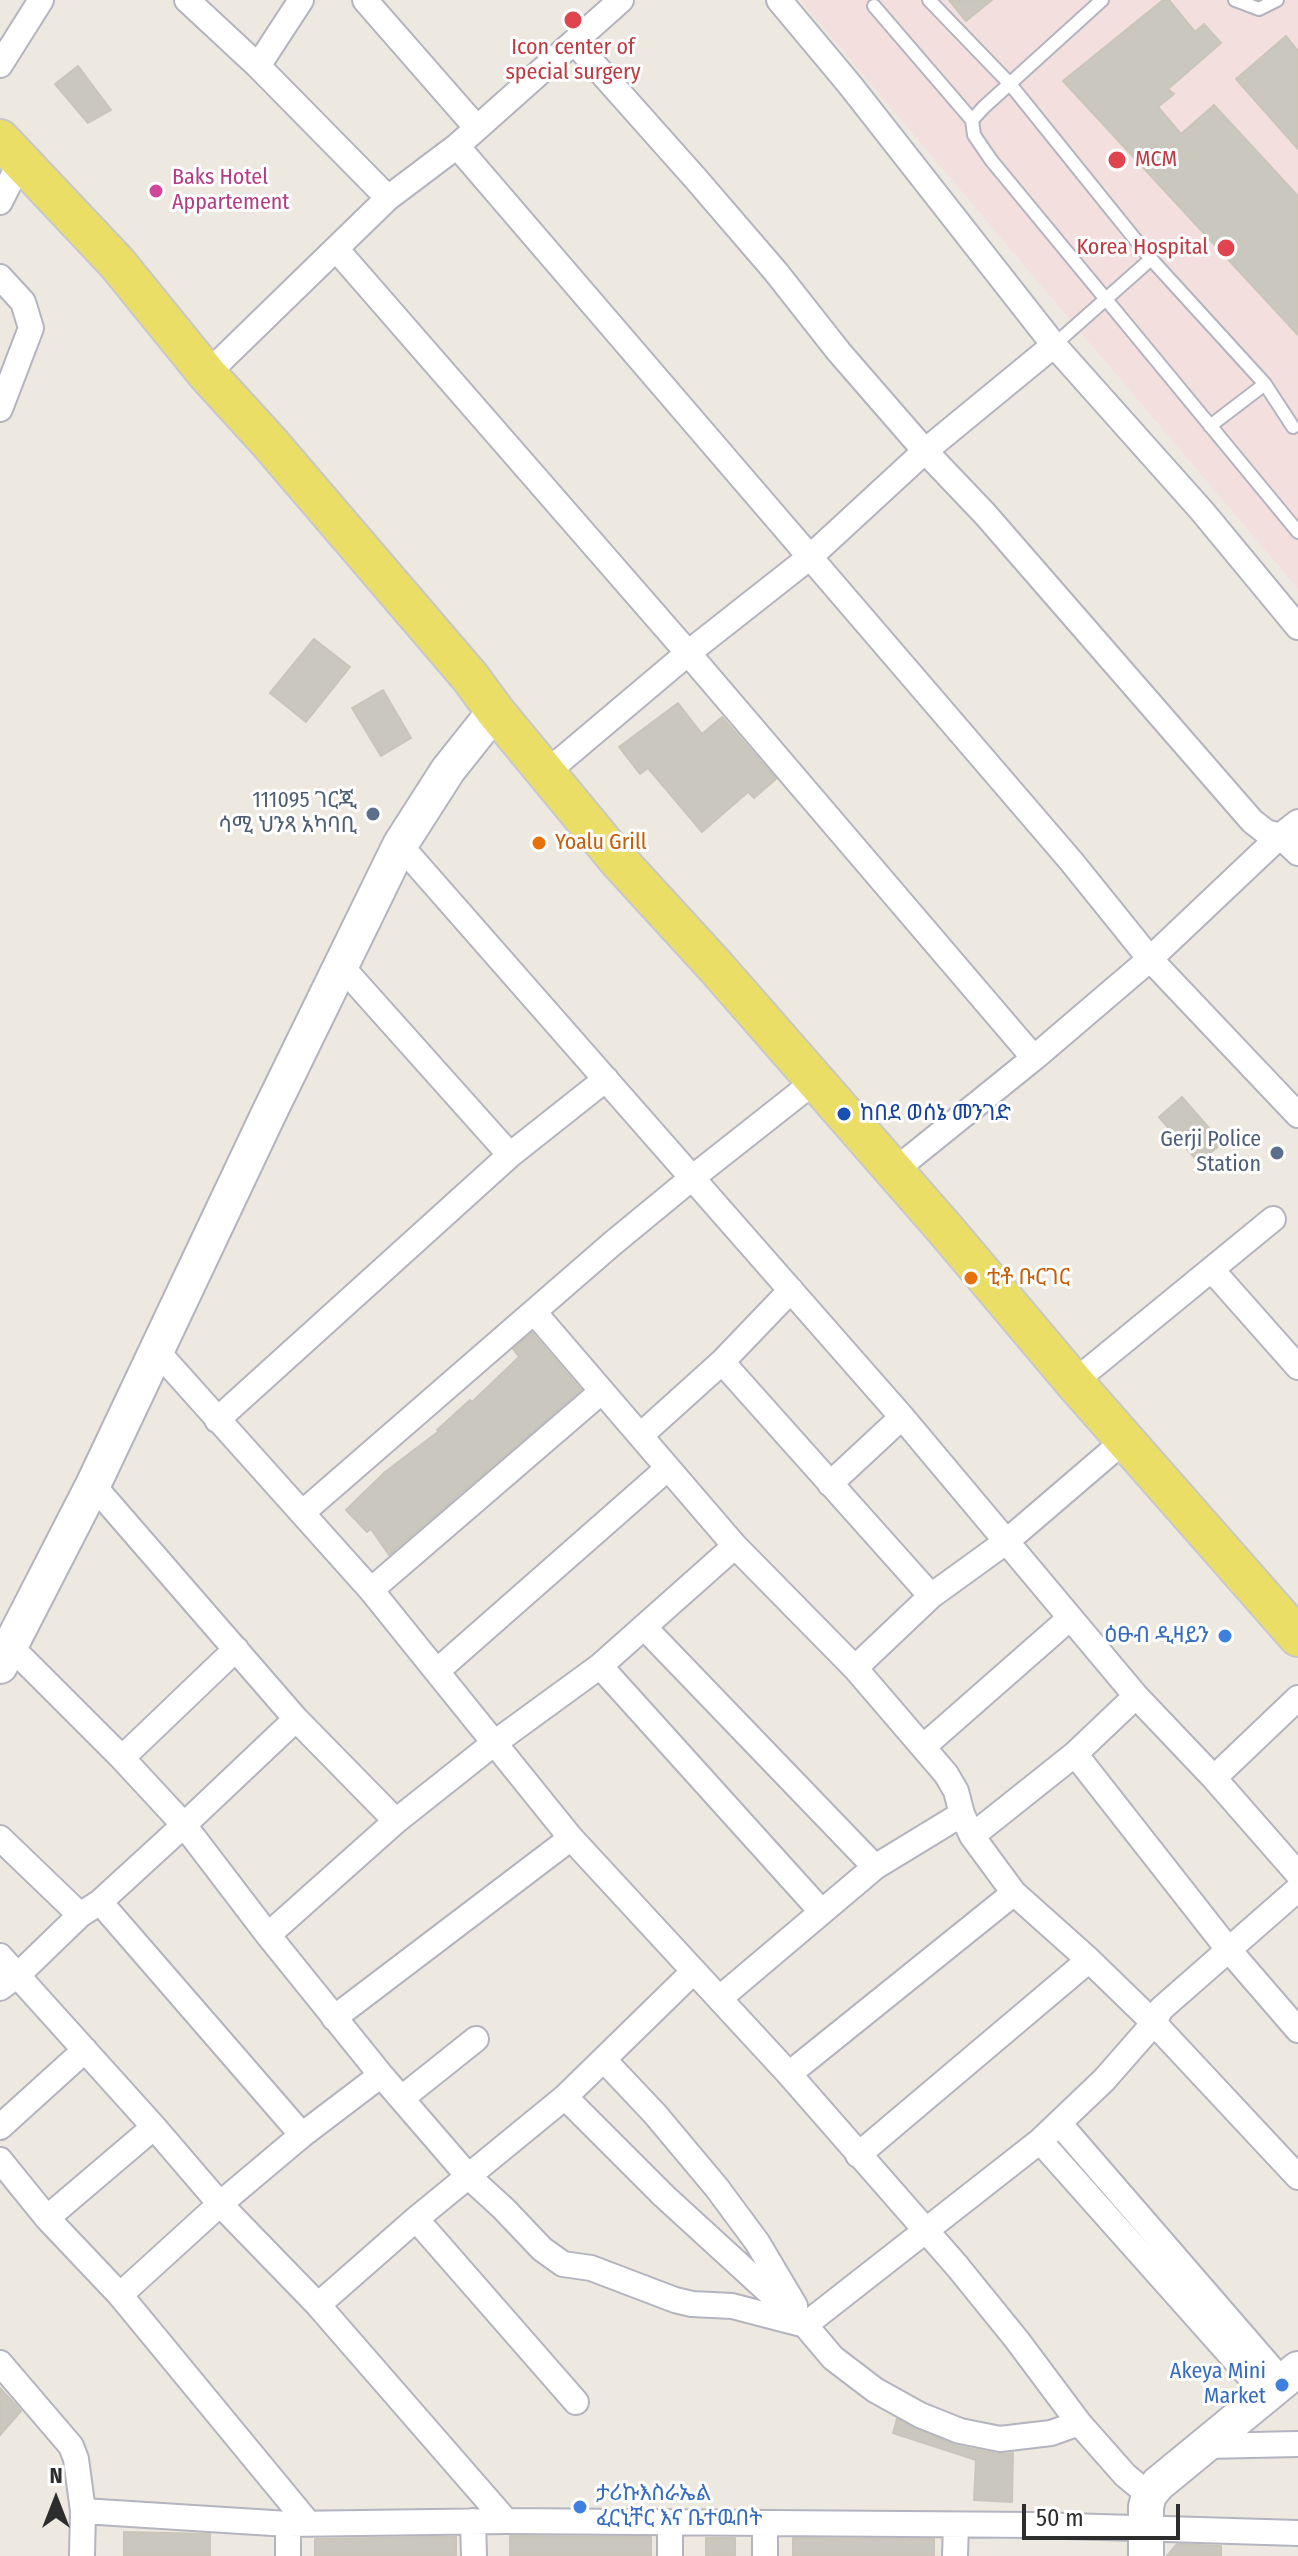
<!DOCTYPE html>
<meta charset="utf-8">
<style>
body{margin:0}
#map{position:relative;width:1298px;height:2556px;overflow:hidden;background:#ede9e0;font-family:"Fira Sans Condensed",sans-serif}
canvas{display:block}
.north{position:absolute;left:16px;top:2460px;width:80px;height:80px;-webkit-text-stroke:6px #fff;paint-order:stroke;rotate:0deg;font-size:22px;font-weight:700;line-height:32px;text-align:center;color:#2d2d2d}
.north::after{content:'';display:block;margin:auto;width:28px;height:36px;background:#2d2d2d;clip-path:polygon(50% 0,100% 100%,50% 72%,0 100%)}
.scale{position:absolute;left:1022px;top:2504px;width:158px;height:36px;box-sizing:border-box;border:4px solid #2d2d2d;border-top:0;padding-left:10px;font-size:24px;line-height:28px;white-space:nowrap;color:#2d2d2d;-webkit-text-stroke:6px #fff;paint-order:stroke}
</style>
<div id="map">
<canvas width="1298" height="2556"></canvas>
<div class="north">N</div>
<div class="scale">50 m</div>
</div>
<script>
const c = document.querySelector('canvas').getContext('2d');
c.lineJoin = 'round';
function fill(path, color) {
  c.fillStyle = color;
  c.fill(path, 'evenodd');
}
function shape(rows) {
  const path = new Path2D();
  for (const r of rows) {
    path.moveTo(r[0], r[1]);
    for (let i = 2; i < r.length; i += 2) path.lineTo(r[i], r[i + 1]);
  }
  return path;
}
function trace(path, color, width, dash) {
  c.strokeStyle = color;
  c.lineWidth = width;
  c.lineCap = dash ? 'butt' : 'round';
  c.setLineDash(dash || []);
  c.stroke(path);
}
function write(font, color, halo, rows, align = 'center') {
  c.font = font + ' "Fira Sans Condensed","Noto Sans Ethiopic",sans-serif';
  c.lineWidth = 6;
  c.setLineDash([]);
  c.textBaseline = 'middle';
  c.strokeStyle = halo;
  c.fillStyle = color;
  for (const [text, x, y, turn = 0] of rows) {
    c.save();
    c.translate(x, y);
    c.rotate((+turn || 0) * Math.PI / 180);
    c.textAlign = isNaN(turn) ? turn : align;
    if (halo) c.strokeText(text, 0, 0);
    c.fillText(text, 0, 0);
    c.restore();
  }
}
fill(shape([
 [800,0,1298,0,1298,589,1071,321]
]), '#f3e0de');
const building = shape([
 [949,0,992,0,966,21,949,0],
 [1163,0,1169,0,1195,32,1204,24,1221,43,1168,89,1174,94,1158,107,1181,134,1214,105,1298,196,1298,335,1063,81,1163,0],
 [1286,36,1298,51,1298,149,1236,79,1286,36],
 [78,66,111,110,88,123,55,84,78,66],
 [314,639,350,667,306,722,270,693,314,639],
 [383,690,411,738,381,756,352,708,383,690],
 [678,703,702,734,722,717,776,779,754,798,748,792,702,832,648,768,640,774,619,747,678,703],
 [1182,1097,1222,1143,1199,1163,1159,1117,1182,1097],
 [532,1333,581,1390,389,1555,371,1529,367,1532,346,1510,385,1472,439,1431,437,1430,470,1400,472,1402,519,1357,513,1349,532,1333],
 [0,2388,21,2411,0,2435,0,2388],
 [897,2419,957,2446,998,2454,1013,2453,1012,2502,974,2500,976,2460,893,2433,897,2419],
 [124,2532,210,2534,210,2556,124,2556,124,2532],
 [510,2536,651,2537,651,2556,510,2556,510,2536],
 [425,2537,456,2537,456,2556,315,2556,315,2539,425,2537],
 [706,2538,735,2538,735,2556,706,2556,706,2538],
 [793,2538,934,2539,934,2556,793,2556,793,2538],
 [1177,2544,1221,2546,1221,2556,1167,2556,1177,2544]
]);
fill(building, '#c9c7be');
trace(building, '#c9c6b9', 2);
const lane = shape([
 [929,0,1010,84,1151,259,1265,384,1293,427],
 [1102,0,984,107,972,120,974,135,991,160,1298,532],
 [1235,0,1259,9,1277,0],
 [874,6,972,120],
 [1054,345,1151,259],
 [1210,426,1265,384]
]);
const street = shape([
 [187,0,258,66,388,198],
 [365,0,476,127],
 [779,0,850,85,1054,345,1202,511,1298,627],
 [575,43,696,179,776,272,839,352,925,451,985,514,1252,821,1266,832,1280,836,1298,853],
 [0,65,41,0],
 [258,66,301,0],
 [457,146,1071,861,1150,959,1298,1115],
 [0,202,21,160],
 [337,250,688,653,1034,1058],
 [0,277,23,302,31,328,0,409],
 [207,374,388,198,457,146,621,0],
 [547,772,688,653,810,557,925,451,1054,345],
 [400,845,902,1417,1136,1696,1214,1778,1298,1874],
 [342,967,510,1155],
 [894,1171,1034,1058,1150,959,1280,836,1298,822],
 [1212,1270,1298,1367],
 [534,1312,735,1546,855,1668,946,1774,956,1791,962,1814,972,1836,1014,1893,1089,1960,1154,2023,1298,2177],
 [156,1350,371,1590,571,1838,789,2074,957,2266,1017,2340,1079,2423,1125,2475,1149,2495],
 [722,1362,931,1596],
 [1074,1382,1273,1219],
 [217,1420,510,1155,606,1079],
 [641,1435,722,1362,791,1290],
 [830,1484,902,1417],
 [93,1485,296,1719,396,1821],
 [302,1513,613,1243,692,1178,815,1081],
 [371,1590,601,1392],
 [644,1627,875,1867],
 [11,1647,122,1758,184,1825,268,1935,381,2075,469,2177,504,2209,542,2249,563,2264,591,2268,675,2300,692,2304,732,2306,805,2325],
 [600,1666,821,1911],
 [855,1668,931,1596,1007,1541,1126,1439],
 [437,1671,668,1468],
 [923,1747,1070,1618],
 [1075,1754,1228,1949,1298,2030],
 [122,1758,236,1649],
 [1214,1778,1298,1698],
 [972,1836,1075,1754,1136,1696],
 [0,1838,80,1915],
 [100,1902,302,2135],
 [268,1935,396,1821,493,1744,600,1666,735,1546],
 [0,1956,154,2127,220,2204,318,2305,506,2521],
 [0,1988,18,1975,80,1915,100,1902,184,1825,296,1719],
 [720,1998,875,1867,962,1814],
 [334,2018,571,1838],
 [604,2060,655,2114,717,2188,757,2242,795,2306],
 [789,2074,1014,1893],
 [565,2097,664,2196,805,2325,833,2358,875,2390,920,2415,960,2431,1000,2439,1051,2433,1079,2423],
 [402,2098,476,2039],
 [1059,2123,1283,2382],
 [0,2127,85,2050],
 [1040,2141,1267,2396],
 [858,2155,1089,1960],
 [0,2160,47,2218,120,2295,308,2523],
 [47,2218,154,2127],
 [416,2219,576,2402],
 [120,2295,220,2204,302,2135,381,2075],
 [318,2305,416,2219,565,2097,693,1972],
 [805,2325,1040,2141,1104,2080,1154,2023,1161,2009,1298,1889],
 [0,2363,71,2446,76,2459,83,2511,82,2556],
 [1206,2446,1298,2444],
 [83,2511,288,2524,506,2521,1035,2525,1298,2533],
 [473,2521,474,2556],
 [288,2524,288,2556],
 [670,2556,670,2523],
 [765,2556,765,2524],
 [955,2556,956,2525]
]);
const secondary = shape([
 [0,1666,93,1485,269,1113,400,845,448,770,495,711],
 [1146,2556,1146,2507,1149,2495,1158,2484,1298,2369]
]);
const primary = shape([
 [0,139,117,263,207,374,269,442,470,677,495,711,618,860,716,967,945,1229,1074,1382,1298,1637]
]);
trace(lane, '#b3b4bf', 16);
trace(street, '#b3b4bf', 28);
trace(secondary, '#b3b4bf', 38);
trace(primary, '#c8c8c8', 42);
trace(lane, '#fff', 12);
trace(street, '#fff', 24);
trace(secondary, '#fff', 34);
trace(primary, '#ebde67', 38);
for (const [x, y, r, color] of [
 [573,20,10,"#e0444e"],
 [1117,160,10,"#e0444e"],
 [156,191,8,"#d1479c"],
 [1226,248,10,"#e0444e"],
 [373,814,8,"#5c6f8a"],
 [539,843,8,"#e8710a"],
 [844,1114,8,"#1a4fb4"],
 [1277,1153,8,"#5c6f8a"],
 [971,1278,8,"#e8710a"],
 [1225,1636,8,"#3f7fe0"],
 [1282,2385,8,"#3f7fe0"],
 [580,2507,8,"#3f7fe0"]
]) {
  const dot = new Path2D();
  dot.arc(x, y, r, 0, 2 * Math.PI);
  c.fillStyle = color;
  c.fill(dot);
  trace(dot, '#fff', 3);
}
write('22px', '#be3a42', '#fff', [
 ["Icon center of",573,48],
 ["special surgery",573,73],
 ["MCM",1135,160,"left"],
 ["Korea Hospital",1208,248,"right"]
]);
write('22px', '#b23c85', '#fff', [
 ["Baks Hotel",172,178],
 ["Appartement",172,203]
], 'left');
write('22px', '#4e5e75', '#fff', [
 ["111095 ገርጂ",357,801],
 ["ሳሚ ህንጻ አካባቢ",357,826],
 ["Gerji Police",1261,1140],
 ["Station",1261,1165]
], 'right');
write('22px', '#c56008', '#fff', [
 ["Yoalu Grill",555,843],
 ["ቲቶ ቡርገር",987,1278]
], 'left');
write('22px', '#164399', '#fff', [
 ["ከበደ ወሰኔ መንገድ",860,1114]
], 'left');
write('22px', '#366cbe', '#fff', [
 ["ዕፁብ ዲዛይን",1209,1636],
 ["Akeya Mini",1266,2372],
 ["Market",1266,2397],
 ["ታሪኩእስራኤል",596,2494,"left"],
 ["ፈርኒቸር እና ቤተዉበት",596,2519,"left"]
], 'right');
</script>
